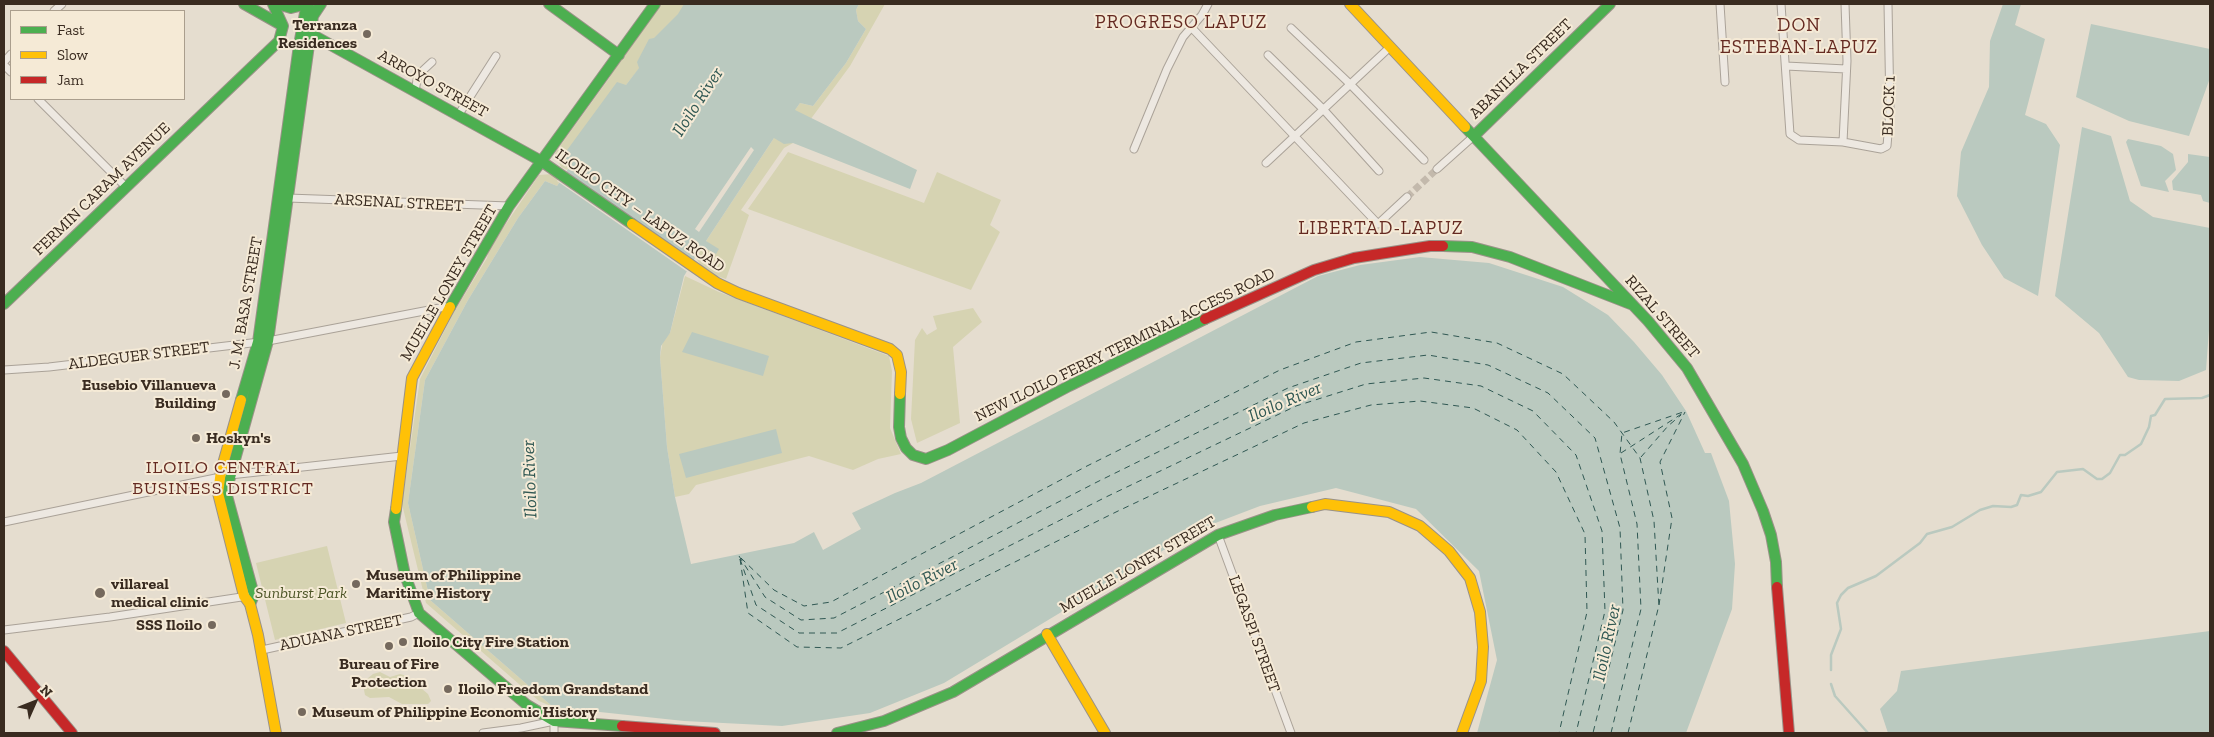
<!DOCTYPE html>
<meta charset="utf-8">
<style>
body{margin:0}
#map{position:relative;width:2214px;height:737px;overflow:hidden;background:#e5ddcf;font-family:"Zilla Slab",serif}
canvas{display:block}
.frame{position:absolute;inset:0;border:5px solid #392b20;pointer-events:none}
.legend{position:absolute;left:10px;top:10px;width:175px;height:90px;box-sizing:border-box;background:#f5ead6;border:1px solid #aa9e8d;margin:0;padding:6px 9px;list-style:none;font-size:15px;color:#392b20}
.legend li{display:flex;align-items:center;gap:10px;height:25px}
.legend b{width:25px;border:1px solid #aa9e8d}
.north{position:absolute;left:10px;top:677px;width:50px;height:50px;-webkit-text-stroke:4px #f5ead6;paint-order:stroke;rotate:46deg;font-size:14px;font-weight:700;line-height:20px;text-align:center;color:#392b20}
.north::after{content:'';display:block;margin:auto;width:18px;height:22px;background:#392b20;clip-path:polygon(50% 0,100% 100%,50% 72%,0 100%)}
</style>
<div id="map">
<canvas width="2214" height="737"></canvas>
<div class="frame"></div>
<ul class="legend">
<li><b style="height:6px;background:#4caf50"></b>Fast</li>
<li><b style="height:6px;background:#ffc107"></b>Slow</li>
<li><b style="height:6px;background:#c62828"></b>Jam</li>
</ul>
<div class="north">N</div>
</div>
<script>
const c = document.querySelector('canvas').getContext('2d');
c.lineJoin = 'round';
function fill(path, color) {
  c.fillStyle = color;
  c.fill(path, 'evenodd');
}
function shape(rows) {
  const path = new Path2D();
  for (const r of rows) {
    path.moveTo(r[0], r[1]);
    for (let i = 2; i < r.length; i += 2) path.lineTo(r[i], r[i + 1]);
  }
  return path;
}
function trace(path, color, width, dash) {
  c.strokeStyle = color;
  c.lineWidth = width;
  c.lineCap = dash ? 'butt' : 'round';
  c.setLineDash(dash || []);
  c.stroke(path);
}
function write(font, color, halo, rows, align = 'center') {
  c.font = font + ' "Zilla Slab",serif';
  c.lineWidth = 4;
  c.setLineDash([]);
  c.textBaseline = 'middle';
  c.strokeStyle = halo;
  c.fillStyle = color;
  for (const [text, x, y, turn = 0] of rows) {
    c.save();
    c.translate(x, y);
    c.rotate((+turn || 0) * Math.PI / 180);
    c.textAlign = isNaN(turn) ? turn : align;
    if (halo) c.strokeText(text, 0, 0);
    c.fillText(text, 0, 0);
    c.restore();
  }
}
fill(shape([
 [660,4,691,4,626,85,562,157,572,163,567,170,561,167,555,153,610,77,611,71],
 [859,4,885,4,850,66,793,143,784,148,741,210,749,215,726,279,717,276,701,265,694,256,701,246,716,254,706,241,774,138,800,103,813,106,846,63,866,29,858,21,856,10],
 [788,152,924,203,937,172,1001,200,990,225,1000,232,971,290,748,209],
 [552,174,560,181,557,186,545,181,518,218,468,300,425,380,408,503,430,600,553,707,539,701,520,685,426,603,402,504,420,379,454,312,487,258,489,249,539,175],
 [685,276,719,292,889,356,892,371,890,428,901,454,878,459,853,470,809,456,696,485,689,494,675,497,667,447,660,357,663,340,670,333],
 [973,308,982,322,953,347,960,423,917,443,911,419,915,340,922,328,927,335,937,329,933,316],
 [327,546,346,623,275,640,256,563],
 [380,672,390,677,400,674,407,676,428,694,431,701,428,704,402,704,389,697,370,698,365,695,364,690,367,679,373,674]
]), '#d6d3b2');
fill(shape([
 [684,4,859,4,856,10,858,21,866,29,846,63,813,106,800,103,795,110,917,170,910,189,793,143,784,144,774,138,706,241,719,249,716,254,701,246,694,256,695,258,684,276,670,333,661,346,660,357,667,447,675,497,691,564,794,543,814,532,823,550,861,529,852,513,895,493,921,483,1318,276,1360,265,1420,257,1489,263,1563,287,1608,315,1634,342,1662,375,1686,411,1705,453,1711,453,1729,501,1735,564,1732,609,1686,733,1477,733,1497,660,1479,571,1416,509,1336,488,1260,506,1197,530,944,683,870,713,782,726,684,721,553,707,430,600,408,503,425,380,468,300,518,218,545,181,557,186,572,163,562,157,617,82,626,85,639,68,637,62,649,39,654,38,678,14],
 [2003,4,2021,4,2015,25,2045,39,2025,115,2046,124,2060,145,2038,296,2004,278,1982,245,1957,196,1961,152,1989,87,1990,41],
 [2091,24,2210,49,2210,78,2189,136,2129,121,2076,97],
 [2082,127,2111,136,2130,201,2153,217,2210,228,2210,316,2206,370,2179,381,2139,380,2128,377,2099,333,2055,296],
 [2128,139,2161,146,2173,154,2176,170,2165,181,2169,192,2141,186,2126,142],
 [2188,154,2210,157,2210,203,2203,201,2201,195,2173,190,2172,181,2188,162],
 [692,332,769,356,763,376,682,352],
 [776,429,782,453,686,478,679,454],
 [2210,631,2210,733,1888,733,1880,709,1897,691,1901,671]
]), '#bac9bf');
fill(shape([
 [751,147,754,150,699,232,695,229],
 [564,170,696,262,689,273,557,181]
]), '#e5ddcf');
trace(shape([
 [1831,670,1831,655,1841,629,1837,603,1841,595,1848,588,1876,576,1920,543,1927,534,1952,527,1980,510,1993,506,2011,507,2017,505,2021,495,2028,496,2041,492,2057,472,2083,469,2097,479,2102,479,2110,473,2120,455,2125,455,2141,444,2149,427,2151,416,2155,415,2165,399,2202,398,2210,395],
 [1831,684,1835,696,1868,733]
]), '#bac9bf', 2.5);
trace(shape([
 [1621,453,1683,413],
 [1641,457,1668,426,1681,415],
 [739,556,765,597,801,620,834,618,1097,482,1288,388,1361,363,1428,355,1488,365,1548,393,1595,438,1620,528,1623,610,1593,733],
 [741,558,774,590,804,606,831,602,1087,466,1280,370,1356,342,1431,332,1497,343,1563,374,1614,422,1640,458,1654,521,1659,607],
 [740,559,756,605,799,633,837,633,1106,497,1296,406,1366,384,1424,378,1481,386,1533,411,1576,455,1602,531,1605,611,1576,733],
 [740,559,748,613,797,647,841,648,1116,512,1304,423,1371,405,1420,401,1473,408,1517,430,1556,472,1585,534,1587,612,1559,733],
 [1659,605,1672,518,1660,462,1685,412],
 [1611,733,1641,609,1637,524,1620,454,1622,433,1686,411],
 [1628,733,1658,609]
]), '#305853', 1, [6, 5]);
trace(shape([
 [1407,197,1437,169]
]), '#c3b9ac', 7, [7, 3.5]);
const street = shape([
 [1720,4,1725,82],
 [1781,4,1790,134,1799,140,1843,142,1881,149,1887,146,1890,109,1888,4],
 [54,11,62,4],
 [1191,27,1378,224,1407,197],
 [1291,28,1350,84,1424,160],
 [1268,55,1323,109,1379,171],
 [4,62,11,54],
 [4,65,11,72],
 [1786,66,1846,69],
 [415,91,418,75,432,62],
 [38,99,126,187],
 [459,114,496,56],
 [1843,142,1847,61,1845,4],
 [1134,149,1167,69,1183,37,1202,15,1208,4],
 [1266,163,1390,47],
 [1437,169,1475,135],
 [288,198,509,206],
 [4,370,49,367,268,341,450,306],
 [4,522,230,475,402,456],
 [1218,535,1291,733],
 [4,630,110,617,248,596],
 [262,650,411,617,419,613],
 [483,733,521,728,554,721,554,733]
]);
const fast = shape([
 [244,4,283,26],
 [278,4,291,8,307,4],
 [549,4,619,55],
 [311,34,541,161,632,224],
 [1465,127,1648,321,1687,368,1743,464,1763,511,1771,535,1776,562,1777,587],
 [1475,135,1610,4],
 [1443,246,1472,247,1510,257,1633,305],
 [4,304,279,41,283,26,273,4],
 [450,307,509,206,655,4],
 [900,394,899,427,901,438,906,448,913,455,926,459,948,450,1069,386,1205,319],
 [241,400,258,342,299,45,305,13,309,4],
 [396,509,394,522,405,575,419,613,527,705,554,721,622,726],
 [250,604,254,595,226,492,268,341,313,16,321,4],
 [837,733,884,721,953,692,1218,535,1275,515,1312,507]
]);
const slow = shape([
 [1350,4,1465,127],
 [632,224,717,283,738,293,890,349,897,355,901,372,900,394],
 [241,400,221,471,218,493,244,596,250,604,258,635,276,733],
 [1312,507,1325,504,1389,512,1420,526,1449,551,1470,578,1480,612,1483,647,1481,681,1462,733],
 [396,509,412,378,450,307],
 [1047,634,1105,733]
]);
const jam = shape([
 [1205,319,1314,270,1354,258,1430,246,1443,246],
 [1777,587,1789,733],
 [4,651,72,733],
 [622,726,715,733]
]);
trace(street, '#aaa298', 9);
trace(fast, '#9a9288', 12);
trace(slow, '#9a9288', 12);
trace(jam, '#9a9288', 12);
trace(street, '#ede8e1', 7);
trace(fast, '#4caf50', 10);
trace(slow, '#ffc107', 10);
trace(jam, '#c62828', 10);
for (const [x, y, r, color] of [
 [367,34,5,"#75695d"],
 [226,394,5,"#75695d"],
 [196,438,5,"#75695d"],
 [356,584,5,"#75695d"],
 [100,593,6,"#75695d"],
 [212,625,5,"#75695d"],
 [403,642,5,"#75695d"],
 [389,646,5,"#75695d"],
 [448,689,5,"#75695d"],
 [302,712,5,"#75695d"]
]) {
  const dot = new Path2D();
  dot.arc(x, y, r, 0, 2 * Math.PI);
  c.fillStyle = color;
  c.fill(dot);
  trace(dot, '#f5ead6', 2);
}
write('bold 16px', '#392b20', '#f5ead6', [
 ["Terranza",357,25,"right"],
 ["Residences",357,43,"right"],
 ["Eusebio Villanueva",216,385,"right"],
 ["Building",216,403,"right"],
 ["Hoskyn's",206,438],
 ["Museum of Philippine",366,575],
 ["Maritime History",366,593],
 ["villareal",111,584],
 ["medical clinic",111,602],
 ["SSS Iloilo",202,625,"right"],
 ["Iloilo City Fire Station",413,642],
 ["Bureau of Fire",389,664,"center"],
 ["Protection",389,682,"center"],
 ["Iloilo Freedom Grandstand",458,689],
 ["Museum of Philippine Economic History",312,712]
], 'left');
write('16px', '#392b20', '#f5ead6', [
 ["ABANILLA STREET",1521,69,-44],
 ["ARROYO STREET",433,84,29],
 ["BLOCK 1",1889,106,-88],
 ["FERMIN CARAM AVENUE",102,189,-44],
 ["ARSENAL STREET",399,203,3],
 ["ILOILO CITY – LAPUZ ROAD",640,211,35],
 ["MUELLE LONEY STREET",449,283,-60],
 ["J. M. BASA STREET",246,303,-80],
 ["RIZAL STREET",1662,317,49],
 ["NEW ILOILO FERRY TERMINAL ACCESS ROAD",1125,345,-26],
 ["ALDEGUER STREET",139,356,-7],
 ["MUELLE LONEY STREET",1138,565,-30],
 ["ADUANA STREET",341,633,-12],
 ["LEGASPI STREET",1254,634,70]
]);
write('italic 16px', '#4d5527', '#f5ead6', [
 ["Sunburst Park",301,593]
]);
write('italic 18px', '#305853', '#f5ead6', [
 ["Iloilo River",698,102,-57],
 ["Iloilo River",1285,402,-23],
 ["Iloilo River",530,479,-92],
 ["Iloilo River",922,581,-27],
 ["Iloilo River",1607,643,-78]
]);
c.letterSpacing = '1px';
write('18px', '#652a21', '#f5ead6', [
 ["ILOILO CENTRAL",223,468],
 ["BUSINESS DISTRICT",223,489]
]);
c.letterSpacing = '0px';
c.letterSpacing = '1px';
write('19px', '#652a21', '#f5ead6', [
 ["PROGRESO LAPUZ",1181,23],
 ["DON",1799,26],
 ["ESTEBAN-LAPUZ",1799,48],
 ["LIBERTAD-LAPUZ",1381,229]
]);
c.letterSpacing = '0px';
</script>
